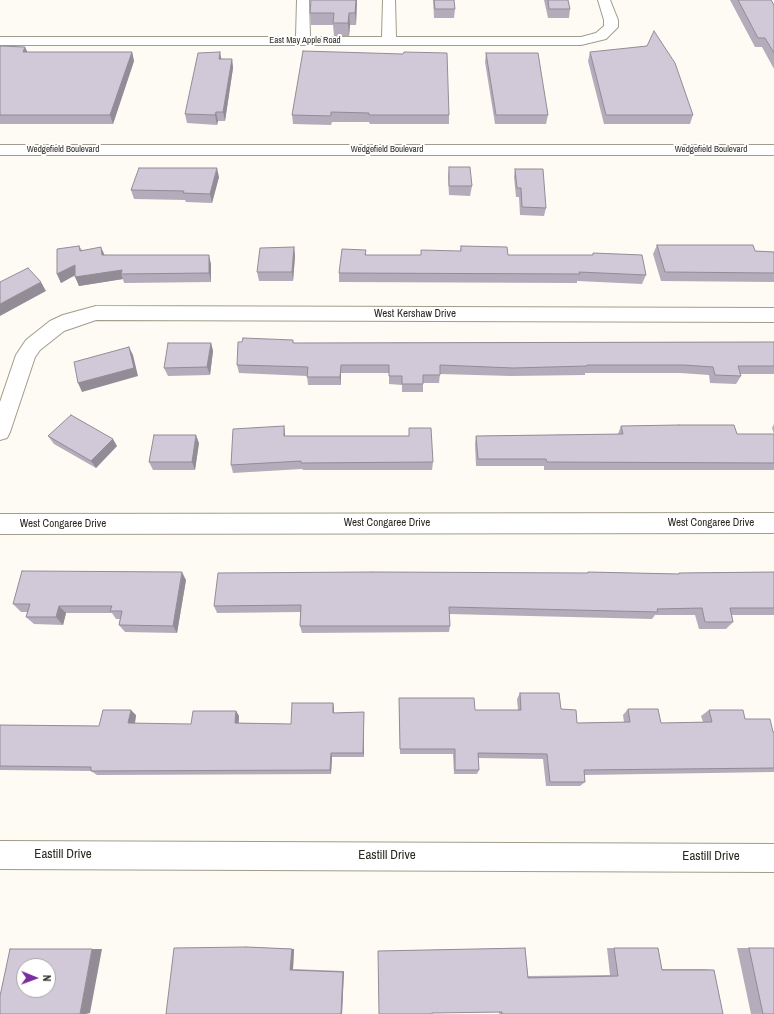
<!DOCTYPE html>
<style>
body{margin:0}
#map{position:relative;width:774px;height:1014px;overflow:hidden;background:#fefbf4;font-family:"Archivo Narrow",sans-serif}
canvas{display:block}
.north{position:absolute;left:16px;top:958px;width:40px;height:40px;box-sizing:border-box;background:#fff;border:1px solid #aaa9a7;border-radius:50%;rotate:91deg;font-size:11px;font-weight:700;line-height:16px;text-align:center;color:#2b2922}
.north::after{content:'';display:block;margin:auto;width:14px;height:18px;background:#7a2fa1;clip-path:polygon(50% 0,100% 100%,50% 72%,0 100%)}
</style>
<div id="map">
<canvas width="774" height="1014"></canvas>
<div class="north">N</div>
</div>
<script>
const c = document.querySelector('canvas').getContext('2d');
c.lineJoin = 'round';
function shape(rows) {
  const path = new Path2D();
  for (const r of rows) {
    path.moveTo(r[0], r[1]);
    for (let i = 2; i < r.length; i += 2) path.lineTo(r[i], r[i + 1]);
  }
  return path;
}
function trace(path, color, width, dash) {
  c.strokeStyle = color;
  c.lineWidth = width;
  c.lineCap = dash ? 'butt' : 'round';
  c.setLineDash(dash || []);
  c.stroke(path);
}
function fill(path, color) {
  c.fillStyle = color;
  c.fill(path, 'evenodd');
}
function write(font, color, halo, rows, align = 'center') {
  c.font = font + ' "Archivo Narrow",sans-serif';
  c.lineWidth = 4;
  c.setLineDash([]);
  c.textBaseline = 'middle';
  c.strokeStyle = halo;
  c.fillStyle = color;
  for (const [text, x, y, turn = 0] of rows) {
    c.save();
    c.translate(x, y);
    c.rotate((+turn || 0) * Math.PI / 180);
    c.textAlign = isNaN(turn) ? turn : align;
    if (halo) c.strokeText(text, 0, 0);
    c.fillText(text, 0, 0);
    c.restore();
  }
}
const minor = shape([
 [297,0,309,0,310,37,382,37,383,0,395,0,396,37,581,37,596,33,604,26,604,20,598,0,610,0,618,20,618,27,606,39,581,45,0,45,0,37,296,37,297,0],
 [0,145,774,145,774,155,0,155,0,145],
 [96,306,774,308,774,322,96,320,64,331,40,350,35,357,10,432,7,438,0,440,0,402,16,355,26,340,50,321,63,315,96,306],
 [774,513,774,533,0,534,0,514,774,513],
 [0,841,774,844,774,872,0,869,0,841]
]);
trace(minor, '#a19c8b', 2);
fill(minor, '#fff');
fill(shape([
 [357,0,356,25,350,25,349,36,334,36,333,25,311,25,310,13],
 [433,0,454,0,455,9,454,18,434,18],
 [544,0,568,0,570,9,569,18,548,18],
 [730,0,771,0,774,5,774,69,762,47,755,47],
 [0,46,27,52,132,52,134,61,113,124,0,124],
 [590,52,693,115,690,124,604,124,588,61],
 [486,53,548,115,546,124,495,124,485,62],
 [403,54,449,115,449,124,370,124,369,122,332,122,331,125,293,124,292,115],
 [221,59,232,59,233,68,225,121,218,121,217,125,187,123,185,114],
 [449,167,472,186,470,196,449,195,448,176],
 [515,169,546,208,544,216,520,215,519,197,516,197,514,177],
 [219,177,212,203,186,202,185,200,134,199,131,190],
 [657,245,755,251,774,252,774,282,661,281,653,254],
 [79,246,82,250,104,255,211,264,211,282,124,283,123,279,79,286,75,275,61,283,57,274],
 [461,246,508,255,593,255,593,253,646,275,642,284,577,281,577,283,339,282,339,273,366,250,366,255,421,255,460,251],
 [294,247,295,256,293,281,259,281,257,272],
 [293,340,293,343,774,342,774,374,740,374,741,376,736,384,710,383,709,375,680,373,585,373,585,375,511,376,440,374,439,383,423,383,423,392,402,392,402,385,389,384,389,373,341,373,341,385,308,385,307,376,239,373,237,365],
 [211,343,213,351,210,375,168,376,164,368],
 [774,424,774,470,544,470,544,466,476,466,475,444,476,436,618,434,621,426,737,434,774,434,772,428],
 [284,426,285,436,433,462,432,470,303,470,302,469,233,473,231,465],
 [48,436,117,446,96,468,54,444],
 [199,443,195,470,153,470,149,462],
 [588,572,678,574,679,573,774,572,774,615,732,615,733,622,726,629,699,629,695,615,655,615,652,619,449,614,450,626,449,632,302,633,300,626,301,612,217,613,214,606,587,573],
 [186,580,177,633,125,632,119,625,120,619,116,619,112,613,66,613,63,625,34,624,26,617,28,612,21,612,13,604],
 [520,693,561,709,577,723,624,722,623,715,628,709,661,723,703,722,701,716,709,710,745,719,774,732,774,772,584,775,585,782,580,786,546,786,543,759,478,758,479,770,477,774,454,774,453,754,400,754,399,698,475,710,518,710,517,699],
 [333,703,334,708,334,713,364,712,364,757,332,757,331,774,97,775,91,771,0,770,0,725,99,726,136,715,135,724,191,724,236,711,239,716,239,723,291,724],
 [250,947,294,949,293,969,344,971,342,1014],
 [521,948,525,948,528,976,610,975,607,948,658,948,662,969,703,969,714,970,723,1014,499,1014,499,1012,378,951],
 [737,948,774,948,774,1014,751,1014]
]), '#b4acba');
fill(shape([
 [356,0,357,0,356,25,355,13],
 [349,13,350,25,349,36,348,23],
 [25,47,29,55,23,52],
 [132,52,134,61,113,124,110,115],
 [220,52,222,62,219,59],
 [232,59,233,68,225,121,223,112],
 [216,112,218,121,217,125,215,115],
 [217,168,219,177,212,203,210,194],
 [101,247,105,256,102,255],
 [294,247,295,256,293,281,292,272],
 [209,255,211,264,211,282,209,273],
 [75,265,79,273,61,283,57,274],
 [122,270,121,274,123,279,79,286,75,277],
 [41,282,46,291,0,316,0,304],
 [211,343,213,351,210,375,207,367],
 [129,347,133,355,138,376,82,392,78,383],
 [341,365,341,385,340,377],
 [284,426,285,434,285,444,284,436],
 [196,435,199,443,195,470,192,462],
 [113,439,117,446,96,468,91,461],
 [182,572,186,580,177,633,173,626],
 [59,606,66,613,63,625,56,617],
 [333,703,334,708,334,717,333,713],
 [131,710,136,715,134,728,128,723],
 [236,711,239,716,238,727,235,723],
 [364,712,364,757,363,753],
 [331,753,332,757,331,774,330,770],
 [92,949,102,949,90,1013,86,1014,80,1014],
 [292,949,294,949,293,969,290,970],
 [344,971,342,1014,341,1014,343,972]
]), '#928c97');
const building = shape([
 [311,0,356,0,355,13,349,13,348,23,333,23,334,13,310,13,311,0],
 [434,0,454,0,455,9,435,9,434,0],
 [548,0,568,0,570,9,549,9,548,0],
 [738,0,771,0,774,5,774,53,765,38,758,38,738,0],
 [654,31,675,63,693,115,606,115,590,52,647,46,654,31],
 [0,46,25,47,23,52,132,52,110,115,0,115,0,46],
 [303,51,403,54,404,52,447,53,449,115,369,115,369,113,331,112,331,116,292,115,303,51],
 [220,52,219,59,232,59,223,112,216,112,215,115,185,114,198,53,220,52],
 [486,53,538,53,548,115,496,115,486,53],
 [449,167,470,167,472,186,449,186,449,167],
 [139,168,217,168,210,194,183,193,184,191,131,190,139,168],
 [515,169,543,169,546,208,522,207,521,188,517,188,515,169],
 [657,245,753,245,755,251,774,252,774,273,665,272,657,245],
 [79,246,80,251,101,247,102,255,209,255,209,273,121,274,122,270,75,277,75,265,57,274,57,249,79,246],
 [461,246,507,247,508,255,593,255,593,253,642,255,646,275,579,272,580,274,339,273,342,249,366,250,365,255,421,255,421,250,461,251,461,246],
 [294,247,292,272,257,272,260,248,294,247],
 [28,268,41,282,0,304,0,282,28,268],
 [243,338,293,340,293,343,774,342,774,366,738,366,741,376,715,375,713,367,684,365,587,365,587,366,513,368,440,365,440,375,423,375,423,384,402,384,402,376,389,376,389,365,341,365,340,377,307,377,308,367,237,365,238,342,242,342,243,338],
 [168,343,211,343,207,367,164,368,168,343],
 [129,347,134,368,78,383,74,362,129,347],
 [71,415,113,439,91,461,48,436,71,415],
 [679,425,734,425,737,434,774,434,774,463,547,462,546,459,478,459,476,436,623,434,621,426,679,425],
 [284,426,284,436,409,436,409,428,431,428,433,462,301,463,301,461,231,465,233,429,284,426],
 [154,435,196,435,192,462,149,462,154,435],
 [22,571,182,572,173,626,119,625,122,611,110,611,112,606,59,606,56,617,26,617,30,604,13,604,22,571],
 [372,572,588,573,588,572,679,574,679,573,774,572,774,608,730,608,733,622,705,622,702,608,657,609,658,612,449,607,450,626,300,626,301,605,214,606,218,573,372,572],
 [520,693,559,693,561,709,576,710,577,723,630,722,628,709,658,709,661,723,712,722,709,710,743,710,745,719,770,719,773,732,774,732,774,768,584,770,585,782,550,782,547,754,478,753,479,770,455,770,455,749,400,749,399,698,474,698,475,710,521,710,520,693],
 [292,703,333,703,333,713,364,712,363,753,331,753,330,770,91,771,91,767,0,766,0,725,99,726,103,710,131,710,128,723,191,724,193,711,236,711,235,723,291,724,292,703],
 [246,947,292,949,290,970,343,972,341,1014,166,1014,174,948,246,947],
 [525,948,528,978,618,976,614,948,658,948,662,970,714,970,723,1014,502,1014,502,1012,432,1013,432,1014,379,1014,378,951,525,948],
 [749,948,774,948,774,1014,763,1014,749,948],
 [10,949,92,949,80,1014,0,1014,0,996,10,949],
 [24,966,48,966,48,990,24,990,24,966]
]);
fill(building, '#d1c8d8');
trace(building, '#928c97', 1);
write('9px', '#2b2922', '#fff', [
 ["East May Apple Road",305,41],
 ["Wedgefield Boulevard",63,150],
 ["Wedgefield Boulevard",387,150],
 ["Wedgefield Boulevard",711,150]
]);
write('11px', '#2b2922', '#fff', [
 ["West Kershaw Drive",415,314],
 ["West Congaree Drive",387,523],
 ["West Congaree Drive",711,523],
 ["West Congaree Drive",63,524]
]);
write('13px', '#2b2922', '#fff', [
 ["Eastill Drive",63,855],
 ["Eastill Drive",387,856],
 ["Eastill Drive",711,857]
]);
</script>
